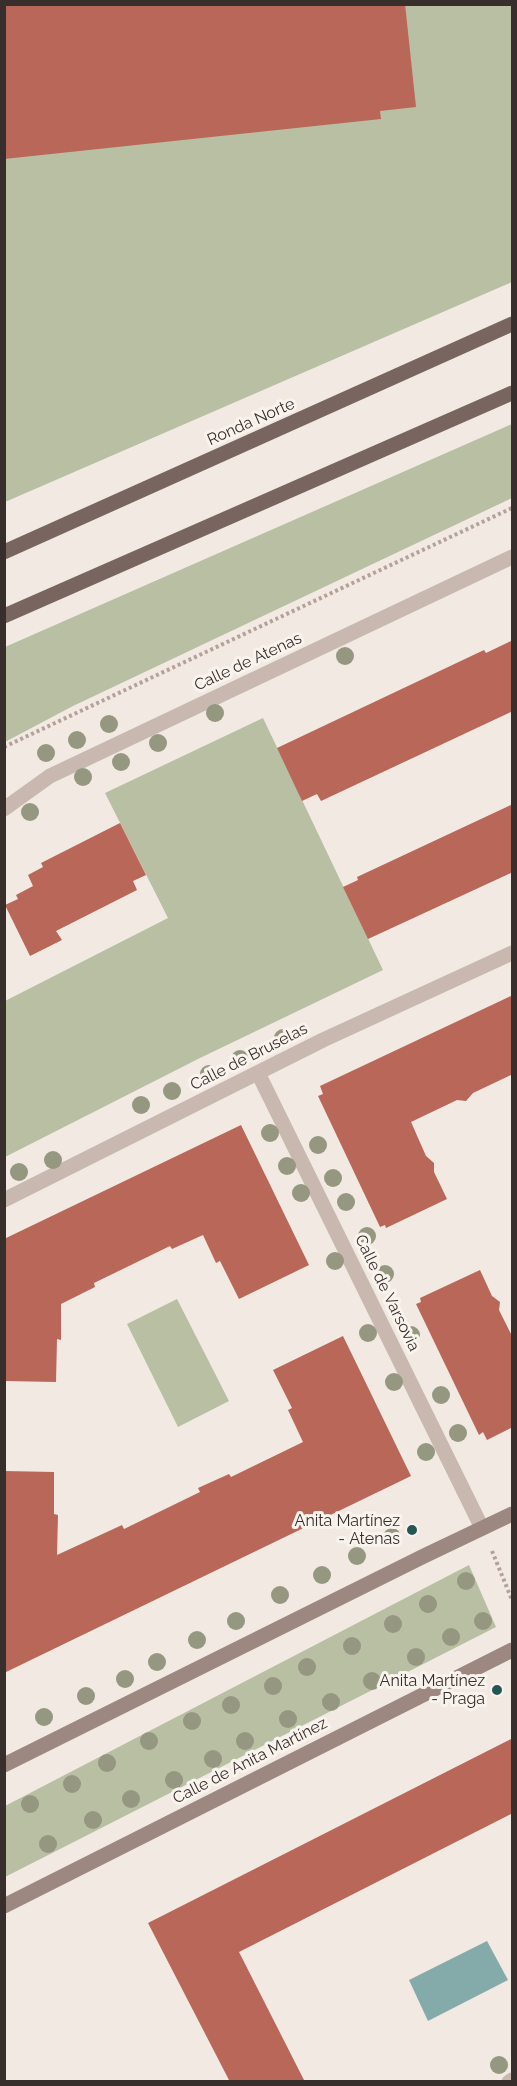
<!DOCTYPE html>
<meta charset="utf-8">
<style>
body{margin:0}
#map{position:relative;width:517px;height:2086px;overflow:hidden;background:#f1e9e2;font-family:Raleway,sans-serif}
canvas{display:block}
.frame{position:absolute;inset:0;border:6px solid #382f2c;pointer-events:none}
</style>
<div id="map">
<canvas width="517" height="2086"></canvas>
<div class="frame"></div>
</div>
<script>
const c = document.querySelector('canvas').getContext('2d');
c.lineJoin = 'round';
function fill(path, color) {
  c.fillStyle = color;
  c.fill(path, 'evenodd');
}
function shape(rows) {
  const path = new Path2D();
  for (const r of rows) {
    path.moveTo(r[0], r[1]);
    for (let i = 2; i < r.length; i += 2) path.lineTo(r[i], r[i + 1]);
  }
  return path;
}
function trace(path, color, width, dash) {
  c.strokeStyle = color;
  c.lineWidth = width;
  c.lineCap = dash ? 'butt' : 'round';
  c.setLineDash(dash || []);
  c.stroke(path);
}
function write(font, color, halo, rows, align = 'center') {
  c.font = font + ' Raleway,sans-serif';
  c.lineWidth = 6;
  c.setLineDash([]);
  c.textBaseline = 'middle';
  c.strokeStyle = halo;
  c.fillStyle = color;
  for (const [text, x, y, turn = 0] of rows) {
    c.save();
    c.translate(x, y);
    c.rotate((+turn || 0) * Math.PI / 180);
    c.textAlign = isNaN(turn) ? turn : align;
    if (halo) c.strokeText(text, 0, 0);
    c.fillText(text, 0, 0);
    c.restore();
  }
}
fill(shape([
 [5,5,512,5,512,282,5,502],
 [512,424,512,498,73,706,5,742,5,647],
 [263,718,383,970,200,1058,5,1157,5,1001,168,918,105,793],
 [177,1299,229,1401,178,1427,127,1324],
 [469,1565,496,1627,5,1877,5,1806]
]), '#b8bfa3');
fill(shape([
 [487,1941,508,1980,428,2021,409,1980]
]), '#84abaa');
fill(shape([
 [4,4,405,4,416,107,380,111,381,119,4,159],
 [513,640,513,711,321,801,317,794,302,801,277,748,484,650,486,653],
 [513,804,513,872,368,939,343,887,358,880,357,877],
 [120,823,146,875,133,881,137,890,56,931,62,940,30,956,5,905,18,899,16,895,33,886,28,875,43,867,41,863],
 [513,995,513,1074,473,1093,466,1101,457,1100,411,1122,426,1156,434,1163,434,1172,447,1199,386,1228,385,1225,380,1227,318,1096,323,1094,320,1086],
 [241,1125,309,1265,239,1299,220,1261,216,1263,203,1235,172,1249,170,1246,94,1283,95,1287,61,1304,61,1340,57,1339,56,1382,4,1381,4,1239],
 [480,1270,492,1296,500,1302,499,1310,513,1338,513,1427,487,1440,483,1432,479,1435,416,1304,421,1302,420,1298],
 [343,1336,411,1476,4,1673,4,1471,54,1472,54,1514,58,1515,57,1555,122,1525,124,1529,200,1492,198,1488,229,1474,231,1477,303,1442,288,1410,292,1408,273,1370],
 [513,1738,513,1813,239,1952,305,2082,230,2082,148,1923]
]), '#b96758');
trace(shape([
 [4,747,512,508],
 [492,1551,512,1600]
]), '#b4a299', 4, [3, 3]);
trace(shape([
 [4,809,50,776,512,557],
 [258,1073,482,1528],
 [4,1200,323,1040,512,953],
 [509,2082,512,2080]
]), '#c8b8af', 15);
trace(shape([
 [4,1765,424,1556,512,1514],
 [4,1906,512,1650]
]), '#9c8880', 15);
trace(shape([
 [4,552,512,324],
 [4,616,512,393]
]), '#78655f', 15);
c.fillStyle = '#959781';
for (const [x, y] of [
 [345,656],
 [215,713],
 [109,724],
 [77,740],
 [158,743],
 [46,753],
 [121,762],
 [83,777],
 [30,812],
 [283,1038],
 [240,1059],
 [209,1074],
 [172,1091],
 [141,1105],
 [270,1133],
 [318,1145],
 [53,1160],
 [287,1166],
 [19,1172],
 [333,1178],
 [301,1193],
 [346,1202],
 [367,1236],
 [335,1261],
 [385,1274],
 [368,1333],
 [411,1335],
 [394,1382],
 [441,1395],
 [458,1433],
 [426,1452],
 [392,1537],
 [357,1556],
 [322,1575],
 [466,1581],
 [280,1595],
 [428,1604],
 [236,1621],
 [483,1621],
 [393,1624],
 [451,1637],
 [197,1640],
 [352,1646],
 [416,1657],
 [157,1662],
 [307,1667],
 [125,1679],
 [372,1681],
 [273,1686],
 [86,1696],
 [331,1702],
 [231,1705],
 [44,1717],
 [288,1719],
 [192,1721],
 [149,1741],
 [245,1741],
 [213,1759],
 [107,1763],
 [174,1780],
 [72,1784],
 [131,1799],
 [30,1804],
 [93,1820],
 [48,1844],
 [499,2065]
]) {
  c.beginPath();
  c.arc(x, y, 9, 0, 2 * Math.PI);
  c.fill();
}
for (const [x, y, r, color] of [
 [412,1530,6,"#255654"],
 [497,1690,6,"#255654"]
]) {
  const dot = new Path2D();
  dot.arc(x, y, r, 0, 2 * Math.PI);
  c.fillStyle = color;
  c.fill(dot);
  trace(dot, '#f9f3ee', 2);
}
write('16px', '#382f2c', '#f9f3ee', [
 ["Ronda Norte",251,422,-24],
 ["Calle de Atenas",248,662,-25],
 ["Calle de Bruselas",249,1057,-27],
 ["Calle de Varsovia",387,1293,64],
 ["Calle de Anita Martínez",250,1761,-27]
]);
write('16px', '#382f2c', '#f9f3ee', [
 ["Anita Martínez",400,1521],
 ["- Atenas",400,1539],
 ["Anita Martínez",485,1681],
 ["- Praga",485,1699]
], 'right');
</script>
